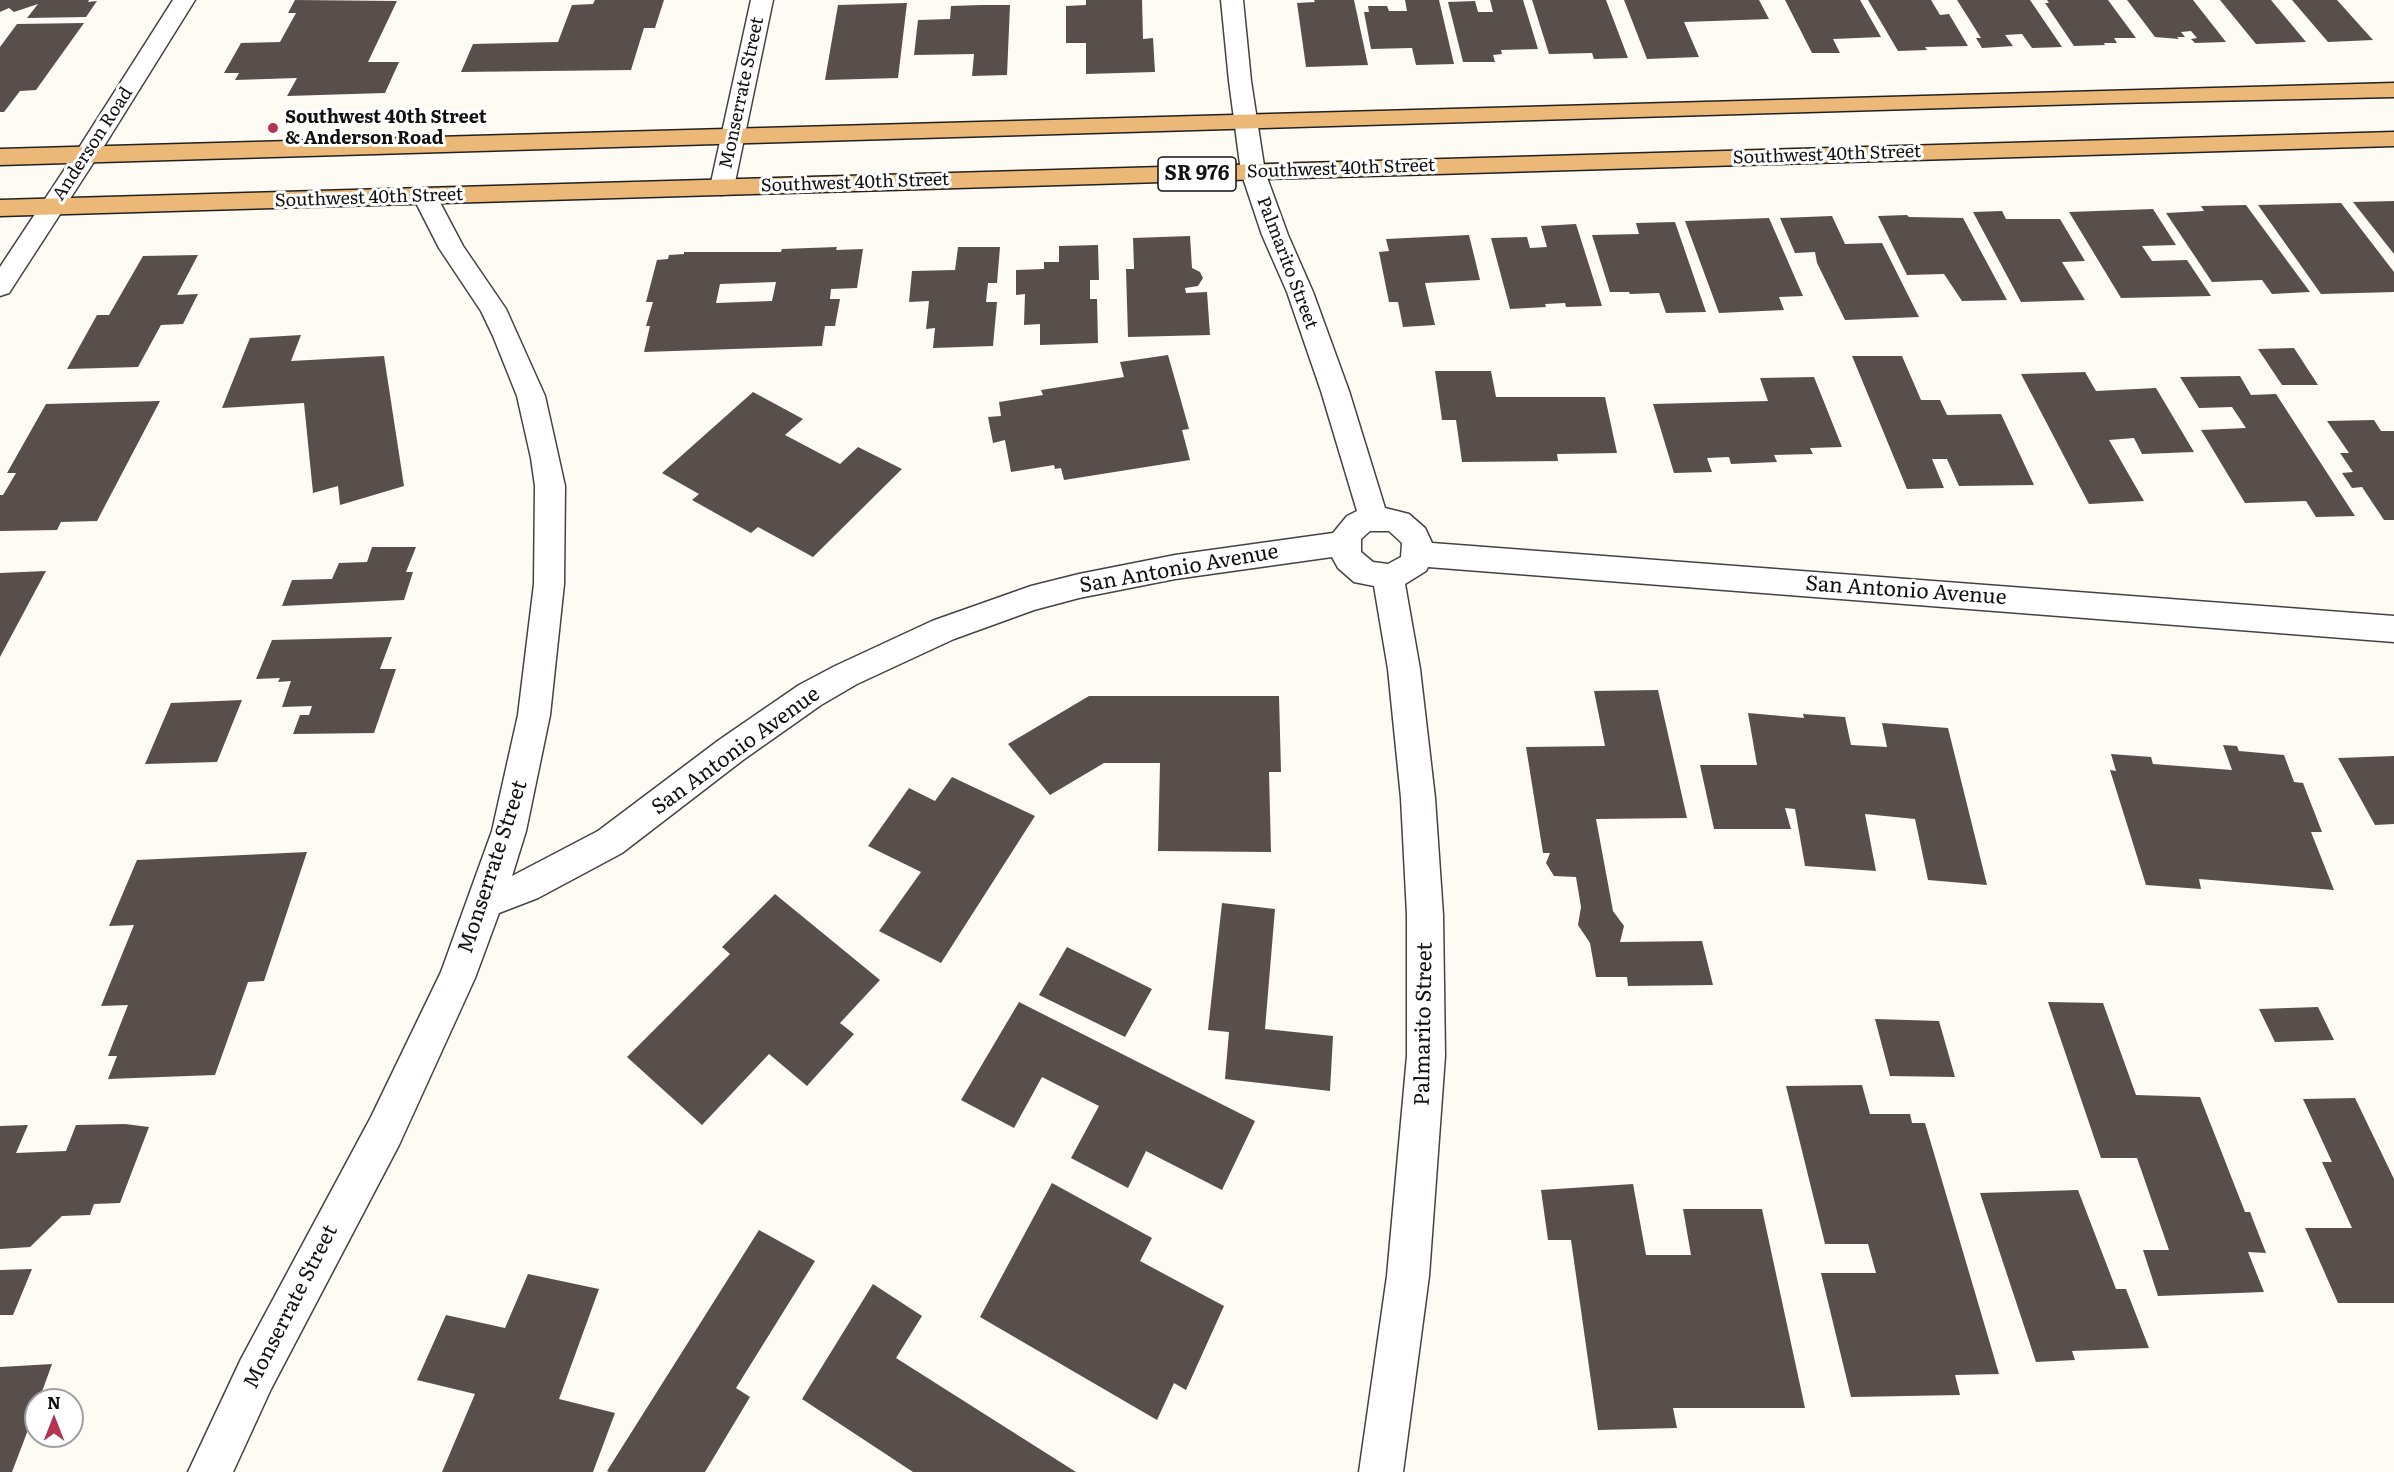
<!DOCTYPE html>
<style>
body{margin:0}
#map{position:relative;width:2394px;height:1472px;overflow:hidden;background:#fefaf4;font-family:Literata,serif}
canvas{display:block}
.north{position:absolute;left:24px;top:1388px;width:60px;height:60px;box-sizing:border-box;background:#fff;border:2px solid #9f9f9f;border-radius:50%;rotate:0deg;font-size:16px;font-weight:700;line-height:24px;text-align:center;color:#101010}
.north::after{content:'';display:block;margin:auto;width:21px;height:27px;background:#b33553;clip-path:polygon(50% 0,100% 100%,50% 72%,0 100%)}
</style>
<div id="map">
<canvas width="2394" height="1472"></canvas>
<div class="north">N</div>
</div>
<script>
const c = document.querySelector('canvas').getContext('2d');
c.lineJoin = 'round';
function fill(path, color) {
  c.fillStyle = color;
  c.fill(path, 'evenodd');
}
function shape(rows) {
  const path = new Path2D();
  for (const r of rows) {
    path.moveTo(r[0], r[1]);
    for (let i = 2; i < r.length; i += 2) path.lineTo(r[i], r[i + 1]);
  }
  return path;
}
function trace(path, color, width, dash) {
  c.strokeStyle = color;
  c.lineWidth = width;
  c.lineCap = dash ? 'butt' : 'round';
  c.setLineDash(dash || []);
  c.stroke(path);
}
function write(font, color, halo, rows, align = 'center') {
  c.font = font + ' Literata,serif';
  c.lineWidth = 6;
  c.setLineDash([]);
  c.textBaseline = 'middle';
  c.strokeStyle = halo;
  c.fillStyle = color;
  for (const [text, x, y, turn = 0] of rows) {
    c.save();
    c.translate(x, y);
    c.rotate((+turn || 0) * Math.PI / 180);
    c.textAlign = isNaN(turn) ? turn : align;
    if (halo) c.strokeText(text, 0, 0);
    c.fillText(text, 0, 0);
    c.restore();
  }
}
fill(shape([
 [0,0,89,0,88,2,97,1,86,17,27,18,38,4,14,12,9,8,0,12],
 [295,0,397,1,368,62,399,62,385,93,287,96,297,78,235,80,239,73,224,73,241,43,280,42,296,13,288,13],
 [595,0,664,0,655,28,644,28,631,70,461,72,473,44,558,42,572,5,593,4],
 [1086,0,1142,0,1143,39,1153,38,1155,72,1086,74,1086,43,1066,43,1066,6,1086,5],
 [1314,0,1354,0,1368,65,1306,67,1297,3,1315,2],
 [1405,0,1439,0,1454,64,1416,65,1412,48,1371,49,1364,12,1369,12,1368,6,1387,6,1389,11,1407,11],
 [1490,0,1523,0,1538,49,1501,50,1502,54,1493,55,1495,62,1463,62,1448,2,1475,1,1478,12,1493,12],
 [1532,0,1606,0,1628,58,1594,59,1592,53,1549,54],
 [1624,0,1759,0,1769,19,1684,22,1699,57,1647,59],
 [1785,0,1860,0,1881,37,1833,39,1840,53,1812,53],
 [1868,0,1931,0,1940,15,1949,14,1968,46,1925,47,1927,50,1898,51],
 [1957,0,2030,0,2062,47,2032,48,2022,34,2005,35,2013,46,1982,48,1976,38,1981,38],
 [2047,0,2108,0,2136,38,2114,38,2117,43,2104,43,2105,45,2074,46,2045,3,2049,3],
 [2127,0,2193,0,2226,42,2195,43,2191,39,2197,38,2191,31,2181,32,2185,37,2177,37,2179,39,2155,37],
 [2220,0,2271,0,2306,42,2256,44],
 [2292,0,2337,0,2373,40,2328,42],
 [907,3,898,78,825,80,838,5],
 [981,5,1010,5,1007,75,972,76,974,54,914,55,918,20,950,19,951,6],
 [84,23,36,90,20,91,4,112,0,112,0,47,17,24],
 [2394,201,2394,254,2353,202],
 [2341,203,2394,272,2394,292,2321,294,2258,205],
 [2246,205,2310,292,2272,294,2262,280,2212,282,2166,213,2204,211,2201,206],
 [2153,209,2176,245,2142,246,2152,261,2187,260,2211,296,2121,298,2069,212],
 [2002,211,2006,219,2060,219,2085,261,2062,262,2085,300,2021,302,1973,212],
 [1907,215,1909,217,1963,218,2007,300,1962,301,1944,274,1907,275,1878,216],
 [1832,216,1845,244,1882,243,1919,317,1845,320,1817,263,1815,252,1795,253,1780,218],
 [1769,218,1803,296,1779,297,1784,310,1719,313,1685,221],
 [1675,222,1706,312,1666,313,1659,293,1630,294,1629,292,1610,292,1592,235,1639,234,1636,223],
 [1576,224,1602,306,1566,307,1565,303,1545,304,1546,307,1510,309,1491,238,1527,237,1530,248,1547,247,1541,226],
 [1469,235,1480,280,1425,283,1435,325,1403,327,1398,302,1389,302,1379,252,1389,251,1386,239],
 [1190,236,1192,268,1200,272,1203,278,1198,286,1185,288,1186,293,1207,292,1210,335,1128,337,1126,269,1134,269,1133,238],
 [1098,245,1099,280,1090,280,1090,299,1097,299,1098,343,1040,345,1040,324,1024,325,1025,294,1016,295,1016,270,1044,269,1044,262,1059,262,1059,246],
 [837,247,836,250,863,249,857,288,831,289,830,299,840,299,835,326,825,326,822,346,644,352,650,326,646,326,653,302,646,302,657,260,668,259,669,255,684,254,684,252,781,252,782,249],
 [776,282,772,301,716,303,720,284],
 [958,247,1000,247,997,283,988,283,986,302,997,302,993,346,933,348,935,328,926,329,929,301,909,302,912,271,955,270],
 [198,255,177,295,198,294,183,324,161,325,138,367,67,369,97,315,109,315,143,256],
 [301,335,291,361,384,356,404,486,340,505,338,486,313,493,304,403,222,408,250,338],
 [2294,348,2318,385,2282,385,2258,349],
 [1168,355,1189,429,1182,430,1190,460,1064,480,1061,468,1055,469,1054,465,1011,472,1005,440,993,443,988,417,1001,416,999,402,1043,395,1041,390,1124,377,1120,362],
 [1852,356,1902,356,1921,400,1940,400,1947,415,2001,414,2034,485,1959,486,1947,459,1932,459,1944,488,1907,489],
 [1435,371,1491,371,1496,397,1605,397,1617,453,1557,454,1558,461,1462,462,1456,420,1442,420],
 [2085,372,2096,391,2156,388,2194,452,2142,454,2134,438,2109,440,2144,501,2089,504,2021,374],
 [2240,376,2251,395,2276,394,2355,516,2316,517,2306,501,2245,503,2201,430,2246,428,2232,407,2199,408,2180,377],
 [1814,377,1842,447,1810,448,1813,454,1774,455,1777,462,1731,464,1729,457,1707,458,1712,472,1674,473,1653,404,1768,401,1760,378],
 [753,392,803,419,785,435,840,464,858,447,902,469,813,557,758,527,751,533,692,500,699,494,662,473],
 [160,401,97,521,61,522,57,530,0,531,0,495,3,495,16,473,7,473,46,404],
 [2374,420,2381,431,2394,431,2394,520,2384,520,2362,487,2352,488,2342,473,2353,472,2340,453,2349,453,2327,421],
 [372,547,416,547,406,572,413,572,404,600,282,606,292,580,332,579,339,563,367,562],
 [46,571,0,657,0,573],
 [392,637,380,669,396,669,374,733,293,734,300,715,309,715,312,706,282,707,291,681,278,682,280,678,256,679,272,640],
 [1658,690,1687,818,1596,819,1613,911,1624,926,1620,942,1702,941,1713,985,1628,986,1627,977,1596,977,1590,943,1578,925,1581,907,1576,877,1554,876,1546,863,1550,853,1543,853,1526,747,1605,746,1594,691],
 [1089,696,1279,696,1281,772,1269,772,1271,852,1158,851,1160,763,1104,763,1050,795,1008,744],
 [242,700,217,762,145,764,171,703],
 [1748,713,1804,718,1803,714,1845,717,1851,745,1887,747,1882,723,1948,728,1987,885,1928,880,1915,819,1865,814,1876,871,1805,866,1795,809,1785,808,1791,829,1714,829,1700,765,1757,765],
 [2223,745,2237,746,2239,751,2284,755,2294,782,2303,783,2322,832,2311,832,2334,890,2199,879,2201,889,2146,885,2110,770,2116,771,2111,754,2151,757,2153,764,2232,770],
 [2394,756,2394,824,2375,825,2338,758],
 [952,777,1035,816,941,963,879,931,921,872,868,846,909,788,935,801],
 [307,852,264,981,248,982,215,1075,108,1079,117,1056,108,1056,128,1005,101,1006,134,925,109,926,137,860],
 [775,894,880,980,840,1023,854,1034,807,1086,769,1054,702,1125,627,1057,730,954,722,947],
 [1222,903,1275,909,1265,1029,1333,1036,1330,1091,1225,1079,1229,1032,1208,1030],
 [1067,947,1152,989,1125,1037,1039,995],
 [1019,1002,1255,1121,1222,1190,1146,1151,1128,1188,1071,1158,1099,1106,1042,1077,1014,1128,961,1100],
 [2048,1002,2103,1003,2136,1095,2200,1097,2245,1212,2250,1212,2266,1253,2248,1252,2264,1292,2158,1296,2143,1250,2169,1250,2137,1158,2101,1158],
 [2318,1007,2334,1040,2275,1042,2259,1009],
 [1875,1019,1939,1021,1955,1077,1890,1076],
 [1862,1085,1870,1114,1910,1114,1912,1123,1925,1123,1999,1374,1955,1375,1960,1395,1851,1397,1821,1273,1876,1273,1868,1244,1825,1244,1786,1086],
 [2355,1098,2394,1179,2394,1303,2338,1303,2305,1228,2352,1228,2322,1162,2332,1162,2303,1099],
 [125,1124,149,1127,120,1203,94,1204,90,1215,62,1216,30,1247,0,1249,0,1126,28,1125,16,1153,66,1151,76,1125],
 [1052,1183,1152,1238,1140,1261,1224,1306,1186,1390,1174,1383,1157,1420,980,1317],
 [1633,1184,1646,1255,1691,1255,1683,1209,1762,1209,1805,1408,1673,1408,1677,1428,1598,1430,1571,1240,1548,1240,1541,1190],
 [2078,1190,2116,1289,2126,1289,2149,1348,2072,1351,2075,1360,2036,1362,1980,1193],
 [759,1230,815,1261,736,1388,750,1397,705,1472,609,1472,607,1471],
 [32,1269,13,1315,0,1315,0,1270],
 [528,1274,599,1289,559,1399,615,1413,593,1472,442,1472,475,1394,417,1380,446,1315,505,1328],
 [873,1284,922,1316,896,1358,1076,1472,913,1472,802,1399],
 [52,1364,39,1400,36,1400,36,1409,12,1472,0,1472,0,1367]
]), '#584f4d');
const minor = shape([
 [751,0,773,0,734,187,731,193,722,195,713,193,710,187,751,0],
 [1221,0,1243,0,1251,81,1265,172,1288,235,1313,292,1349,391,1385,508,1409,514,1425,528,1432,543,2394,616,2394,642,1428,567,1426,571,1405,584,1420,669,1435,798,1443,915,1445,1056,1429,1276,1403,1472,1359,1472,1387,1276,1407,1056,1407,915,1401,798,1388,669,1374,586,1354,582,1338,568,1332,557,1175,579,1079,598,1034,610,954,639,857,684,821,705,743,760,622,853,538,898,499,913,475,978,399,1145,271,1389,233,1472,188,1472,241,1359,371,1117,441,972,492,831,518,715,534,584,535,486,531,458,517,396,493,336,481,311,439,248,413,197,416,191,425,189,434,191,463,246,506,309,545,396,565,486,564,584,550,715,526,831,512,876,598,831,719,740,799,685,835,666,932,621,1031,586,1079,574,1175,555,1333,533,1347,516,1357,511,1321,391,1287,292,1262,235,1241,172,1229,81,1221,0],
 [1370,531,1389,531,1402,543,1401,557,1388,564,1373,562,1361,552,1361,539,1370,531],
 [87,146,96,149,99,154,9,293,0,296,0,267,78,149,87,146]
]);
const tertiary = shape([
 [173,0,195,0,96,159,87,162,78,159,75,154,173,0]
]);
const primary = shape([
 [2394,83,2394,97,2116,103,0,165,0,149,2394,83],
 [2394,132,2394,146,0,216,0,200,2394,132]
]);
trace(minor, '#434343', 3);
trace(tertiary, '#434343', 3);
trace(primary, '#212121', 3);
fill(minor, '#fff');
fill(tertiary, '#fff');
fill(primary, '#ebb877');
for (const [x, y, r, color] of [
 [273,128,6,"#b33553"]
]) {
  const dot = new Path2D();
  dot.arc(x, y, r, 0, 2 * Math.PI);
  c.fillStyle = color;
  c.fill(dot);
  trace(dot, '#fff', 2);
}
write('18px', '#101010', '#fff', [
 ["Monserrate Street",742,93,-78],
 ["Anderson Road",93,144,-57],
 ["Southwest 40th Street",1827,155,-2],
 ["Southwest 40th Street",1341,169,-2],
 ["Southwest 40th Street",855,183,-2],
 ["Southwest 40th Street",369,198,-2],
 ["Palmarito Street",1287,263,69]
]);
write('bold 18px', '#101010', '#fff', [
 ["Southwest 40th Street",285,118],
 ["& Anderson Road",285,139]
], 'left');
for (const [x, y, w] of [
 [1197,174,78]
]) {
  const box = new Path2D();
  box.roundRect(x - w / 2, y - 17, w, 34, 4.5);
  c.fillStyle = '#fff';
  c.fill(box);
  trace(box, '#101010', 1.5);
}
write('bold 20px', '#101010', null, [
 ["SR 976",1197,174]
]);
write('21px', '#101010', '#fff', [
 ["San Antonio Avenue",1179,569,-10],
 ["San Antonio Avenue",1906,591,4],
 ["San Antonio Avenue",736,751,-36],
 ["Monserrate Street",493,867,-72],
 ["Palmarito Street",1424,1024,-89],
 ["Monserrate Street",291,1307,-63]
]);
</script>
